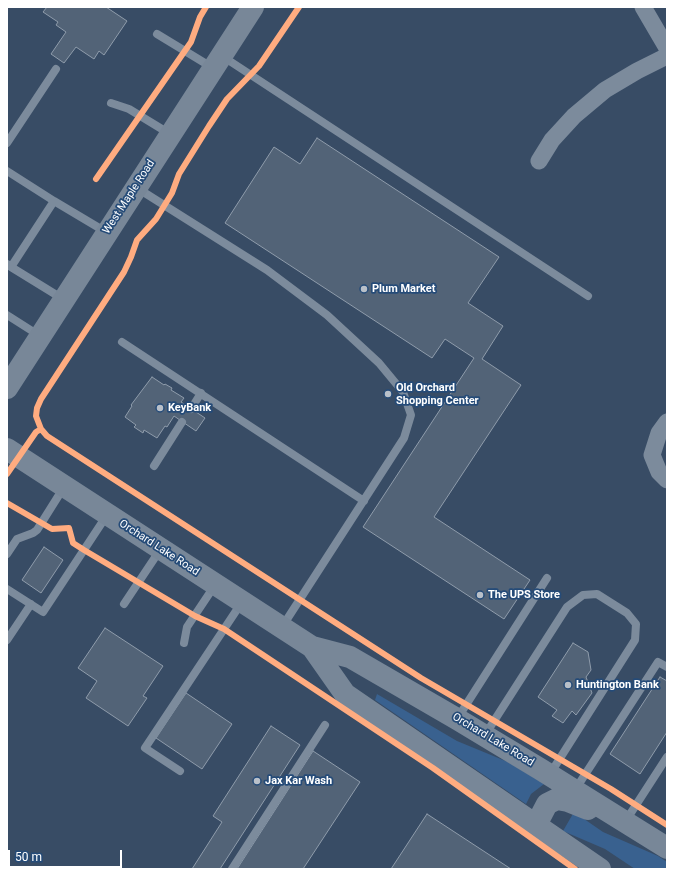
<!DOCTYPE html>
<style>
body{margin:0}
#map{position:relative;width:674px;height:876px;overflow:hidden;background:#384c65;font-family:Roboto,sans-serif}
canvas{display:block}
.frame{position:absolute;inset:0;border:8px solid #fff;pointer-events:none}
.scale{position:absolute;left:8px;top:850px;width:114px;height:18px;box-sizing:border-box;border:2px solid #fff;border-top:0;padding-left:5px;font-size:12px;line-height:14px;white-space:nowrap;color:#fff;-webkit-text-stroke:3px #254b78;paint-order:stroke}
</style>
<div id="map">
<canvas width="674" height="876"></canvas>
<div class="frame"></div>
<div class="scale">50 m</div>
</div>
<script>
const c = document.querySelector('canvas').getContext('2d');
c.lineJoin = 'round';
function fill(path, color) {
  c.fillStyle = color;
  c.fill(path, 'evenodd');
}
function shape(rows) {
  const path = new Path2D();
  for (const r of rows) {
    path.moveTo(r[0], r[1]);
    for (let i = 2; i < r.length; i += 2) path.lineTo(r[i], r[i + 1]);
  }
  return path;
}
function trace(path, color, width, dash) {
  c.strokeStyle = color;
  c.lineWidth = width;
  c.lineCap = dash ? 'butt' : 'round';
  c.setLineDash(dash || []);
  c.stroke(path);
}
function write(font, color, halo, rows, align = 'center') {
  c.font = font + ' Roboto,sans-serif';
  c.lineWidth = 3.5;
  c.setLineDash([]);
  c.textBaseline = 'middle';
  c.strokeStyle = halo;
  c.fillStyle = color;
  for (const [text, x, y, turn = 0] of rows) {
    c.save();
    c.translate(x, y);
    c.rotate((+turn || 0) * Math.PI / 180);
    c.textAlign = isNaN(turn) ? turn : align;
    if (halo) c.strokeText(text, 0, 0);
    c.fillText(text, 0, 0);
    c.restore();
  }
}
fill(shape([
 [377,694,457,741,508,762,544,784,531,794,526,804,375,700],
 [574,812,603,832,658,856,667,862,667,869,635,869,605,849,563,831]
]), '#39618f');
const building = shape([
 [47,7,106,7,127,21,104,55,99,51,94,59,76,47,64,63,51,54,66,32,56,25,58,22,43,12,47,7],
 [317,138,499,257,468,303,503,326,482,359,521,385,434,517,530,580,504,619,363,527,474,358,445,339,432,358,225,223,274,147,300,164,317,138],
 [152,377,164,385,165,384,172,388,171,390,184,398,181,402,205,418,196,431,174,416,167,427,165,426,157,438,144,430,143,433,134,427,136,425,125,417,132,406,131,405,152,377],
 [44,547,63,560,41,593,22,580,44,547],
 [105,628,163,666,143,696,147,698,128,726,86,698,97,681,78,668,105,628],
 [573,643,588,652,591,670,586,677,592,693,576,715,572,711,563,723,552,716,557,710,538,697,573,643],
 [660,677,667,681,667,732,640,774,610,754,660,677],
 [186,693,232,724,202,769,156,738,186,693],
 [271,726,300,745,220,869,192,869,222,822,213,816,271,726],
 [313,751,360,782,303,869,237,869,313,751],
 [427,814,511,869,391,869,427,814]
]);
fill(building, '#526377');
trace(building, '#8f9cab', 1);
trace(shape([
 [157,34,213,68],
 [222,56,588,296],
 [111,103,129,109,170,134],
 [7,143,56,69],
 [7,171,54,201,11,267,7,264],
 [137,188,267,270,327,315,379,363,403,392,411,415,404,438,282,627],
 [54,201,106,232],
 [11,267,63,299],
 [7,315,40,336],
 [122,342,364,501],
 [191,409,201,393],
 [154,466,182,422],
 [7,554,17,539,33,533,37,530,64,487],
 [7,589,43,612,107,515],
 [124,604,160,550],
 [7,640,31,604],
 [184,643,187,627,215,585],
 [457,719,547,578],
 [485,735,567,607,583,595,597,594,627,613,636,624,635,640,550,774],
 [180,771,145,748,242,602],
 [575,790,658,662,667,667],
 [625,822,667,757],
 [232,869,325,725]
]), '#7c8b9c', 8);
trace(shape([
 [643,7,667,48],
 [539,161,552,140,574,116,605,90,637,71,667,56],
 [667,422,659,433,652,455,659,472,667,480]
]), '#7c8b9c', 17);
trace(shape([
 [7,388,253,7],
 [7,449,312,647,350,657,457,719,540,769,667,848],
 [312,647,345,694,600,869],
 [536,825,547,804,557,799,568,801,588,809]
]), '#788798', 22);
trace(shape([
 [299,7,259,66,227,99,209,126,179,174,172,193,156,219,137,240,131,257,124,272,41,399,37,408,36,416,41,429,47,436,421,678,611,789,667,825],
 [96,179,191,42,200,17,206,7],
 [7,474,36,432,41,429],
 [7,503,52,529,69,528,73,543,84,550,195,616,224,629,433,768,575,869]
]), '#ffac80', 6);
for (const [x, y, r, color] of [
 [364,289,4,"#b9c0c9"],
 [388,394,4,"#b9c0c9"],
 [160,408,4,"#b9c0c9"],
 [480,595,4,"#b9c0c9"],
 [568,685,4,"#b9c0c9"],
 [257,781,4,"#b9c0c9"]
]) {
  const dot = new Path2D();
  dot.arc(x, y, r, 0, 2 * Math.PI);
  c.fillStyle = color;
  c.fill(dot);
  trace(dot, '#254b78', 1.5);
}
write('11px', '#fff', '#254b78', [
 ["West Maple Road",129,197,-57],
 ["Orchard Lake Road",159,548,33],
 ["Orchard Lake Road",493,740,31]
]);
write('bold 11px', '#fff', '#254b78', [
 ["Plum Market",372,289],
 ["Old Orchard",396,388],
 ["Shopping Center",396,401],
 ["KeyBank",168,408],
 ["The UPS Store",488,595],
 ["Huntington Bank",576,685],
 ["Jax Kar Wash",265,781]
], 'left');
</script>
